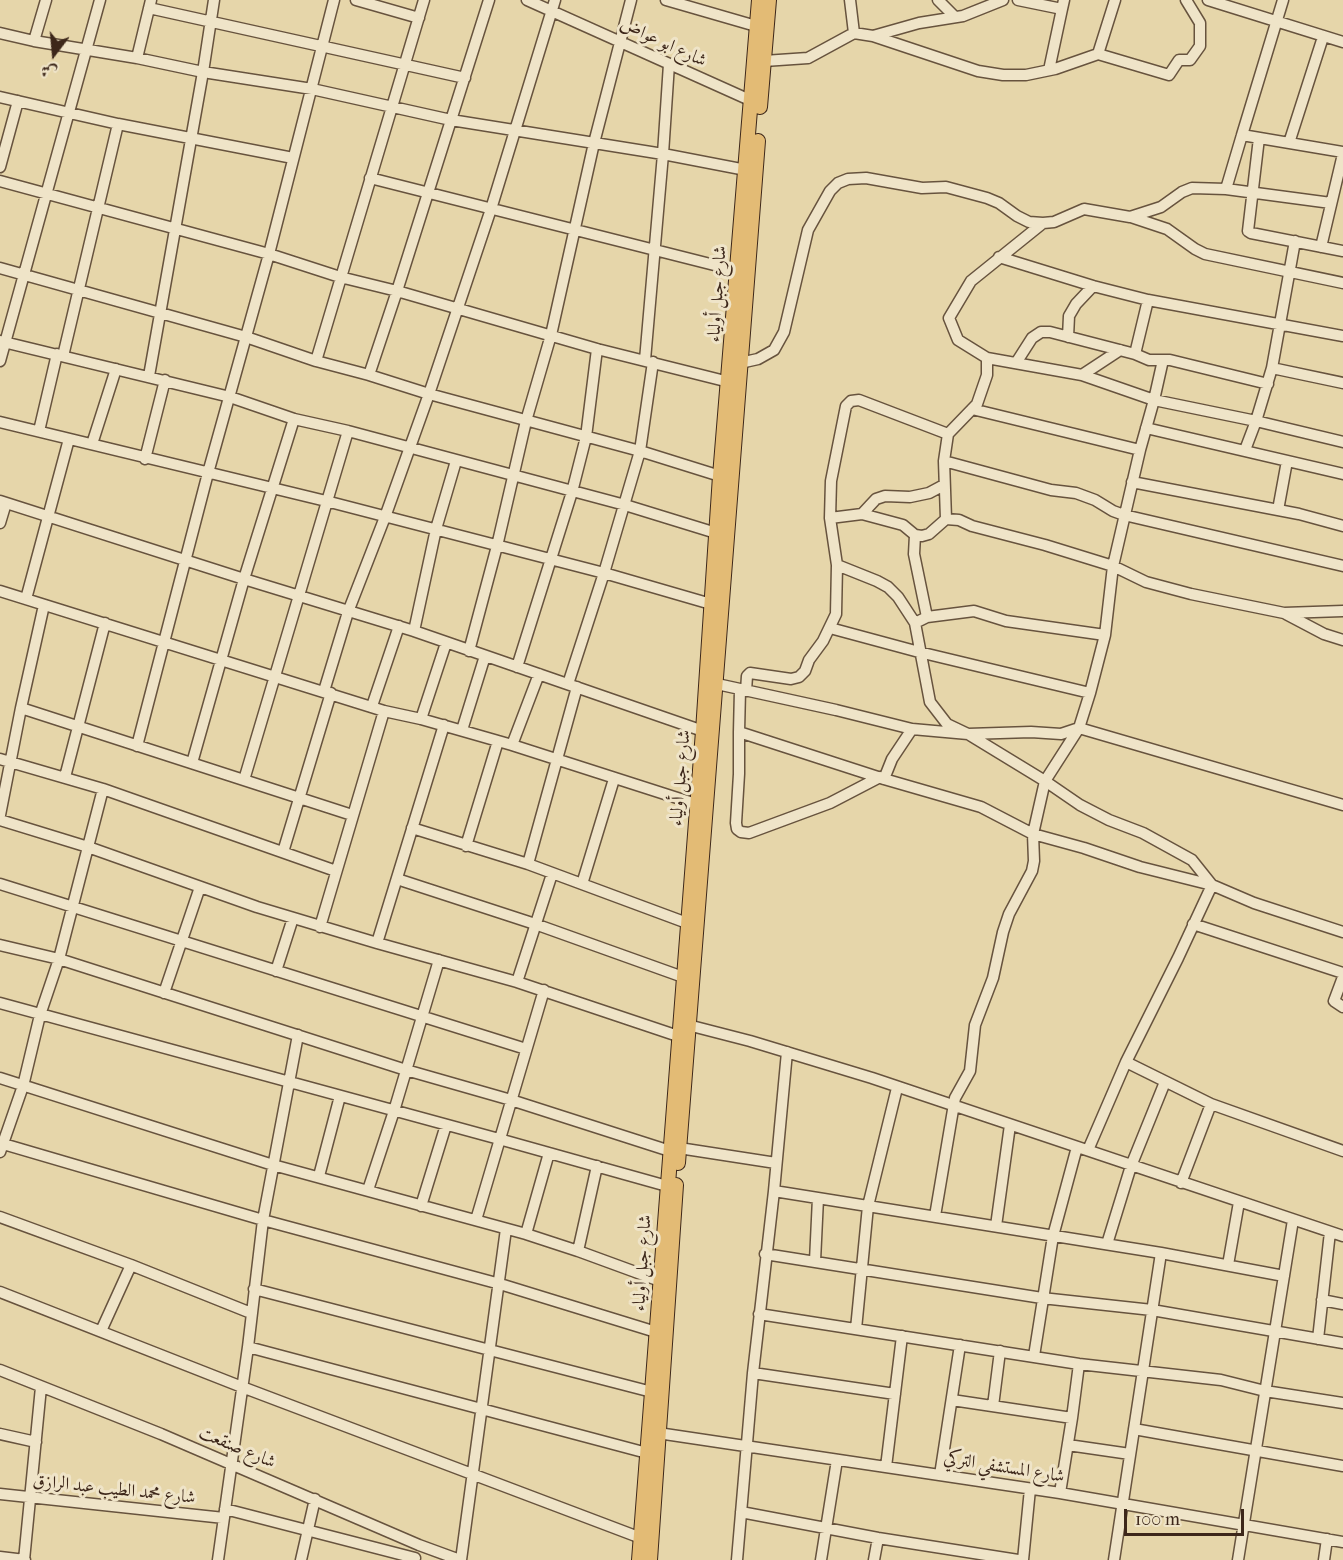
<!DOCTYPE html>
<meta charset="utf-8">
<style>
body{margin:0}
#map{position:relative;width:1343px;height:1560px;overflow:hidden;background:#e6d6aa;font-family:"IM FELL French Canon",Amiri,serif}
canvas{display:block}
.north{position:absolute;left:24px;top:24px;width:60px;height:60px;-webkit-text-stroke:4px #efe4c8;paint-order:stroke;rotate:196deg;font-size:16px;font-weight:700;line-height:24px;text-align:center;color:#3d271a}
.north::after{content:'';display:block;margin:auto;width:21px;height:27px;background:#3d271a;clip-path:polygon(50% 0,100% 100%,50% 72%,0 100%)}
.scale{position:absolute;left:1124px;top:1509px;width:120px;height:27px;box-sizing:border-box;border:3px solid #3d271a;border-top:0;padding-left:8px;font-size:18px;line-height:21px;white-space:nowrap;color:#3d271a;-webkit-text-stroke:4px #efe4c8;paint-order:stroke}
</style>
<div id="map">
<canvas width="1343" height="1560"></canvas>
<div class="north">ش</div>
<div class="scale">100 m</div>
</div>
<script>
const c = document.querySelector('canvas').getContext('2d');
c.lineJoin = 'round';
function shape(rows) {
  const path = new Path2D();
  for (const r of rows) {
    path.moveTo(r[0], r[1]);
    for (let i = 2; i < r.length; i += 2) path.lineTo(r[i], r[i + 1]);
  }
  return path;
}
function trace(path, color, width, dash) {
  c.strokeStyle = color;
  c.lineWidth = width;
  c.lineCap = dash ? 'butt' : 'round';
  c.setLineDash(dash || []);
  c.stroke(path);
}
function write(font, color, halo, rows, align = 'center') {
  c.font = font + ' "IM FELL French Canon",Amiri,serif';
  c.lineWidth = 6;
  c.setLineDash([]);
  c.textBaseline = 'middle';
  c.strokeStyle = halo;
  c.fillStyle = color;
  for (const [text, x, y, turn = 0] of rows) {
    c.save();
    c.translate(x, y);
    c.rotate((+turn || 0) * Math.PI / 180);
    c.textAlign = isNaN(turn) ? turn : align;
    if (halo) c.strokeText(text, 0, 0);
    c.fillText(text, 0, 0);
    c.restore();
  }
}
const minor = shape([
 [356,0,419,18],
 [527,0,752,101],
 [666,0,756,26],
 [850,0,854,33],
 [938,0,955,17],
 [1018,0,1062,9,1064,0],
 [1208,0,1343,42],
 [149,8,465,78],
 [0,33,34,41,137,58,203,72,312,89,451,120,663,154,746,170],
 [873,36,978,71,1003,75,1026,75,1055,69,1098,54,1115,0],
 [34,41,46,0],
 [1098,54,1169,75,1179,60,1190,60,1200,46,1200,23,1186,0],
 [137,58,151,0],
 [764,61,808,58,854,33,873,36,919,23,963,16,1003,0],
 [1049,70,1062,9],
 [0,97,118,124,293,158],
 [1242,135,1283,0],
 [1259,138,1248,231,1251,233,1343,251],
 [1289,143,1323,37],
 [0,167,18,101],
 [370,178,738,271],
 [0,181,269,254,340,277,397,291,597,349,729,382],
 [1226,189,1331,203],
 [1131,217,1167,229,1195,249,1205,254,1343,283],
 [1321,247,1343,154],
 [999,257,1093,286,1148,300,1343,336],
 [0,268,246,337,316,361,369,375,429,394,640,451,720,476],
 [1068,337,1069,316,1076,304,1093,286],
 [0,341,230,397,294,419,348,431,625,505,716,533],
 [1135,354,1148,300],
 [63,356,118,124],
 [987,358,1082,375,1154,400,1140,450,1113,566,1105,635,1090,693,1079,728,1045,781,1080,805,1109,820,1143,833,1192,860,1212,885,1178,958,1126,1062,1088,1150],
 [645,360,663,154,669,64],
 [1163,360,1154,400,1256,421,1343,442],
 [0,361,100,0],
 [316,361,424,0],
 [740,363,758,359,774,350,784,332,808,230,830,191,838,183,848,179,866,178,922,188,946,187,987,198,999,203,1017,216,1029,222,1043,223,1054,222,1084,209,1130,217,1161,207,1182,192,1192,188,1226,189,1242,135,1343,152],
 [1016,363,1032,338,1041,332,1050,332,1135,354,1149,360,1170,360,1268,384],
 [1272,368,1343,383],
 [369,375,397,291,489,0],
 [1082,375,1120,350],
 [149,376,203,72,214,0],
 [972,409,1140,450],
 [0,422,326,501,604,573,711,604],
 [1146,428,1343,474],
 [39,431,57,354],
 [92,444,116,369],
 [1245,450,1256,421,1272,368,1295,241],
 [145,459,165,380],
 [944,461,1051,490,1076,493,1095,500,1113,511,1124,515,1343,566],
 [1132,482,1299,514,1343,526],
 [0,501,244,579,414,631,703,731],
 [1278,510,1287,461],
 [862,514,876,499,885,496,910,497,929,493,944,485],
 [830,518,862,514,903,525,915,535,914,554,927,617],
 [946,519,944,461,948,434,977,404,987,375,987,358,958,340,949,318,971,281,1043,223],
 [0,523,6,503],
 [915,535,922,536,929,534,946,519,959,520,972,526,1045,545,1113,566,1146,582,1191,594,1284,613,1343,611],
 [0,591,384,711,421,719,512,745,696,804],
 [26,599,69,439],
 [1286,614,1324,634,1343,640],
 [915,623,927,617,974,611,1006,621,1105,635],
 [830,628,919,652,1090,693],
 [414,631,436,529,456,461],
 [469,651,497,546,526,421,551,335,594,143,631,0],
 [517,667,572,492,586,437,597,349],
 [568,684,604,573,640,451,653,362],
 [717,684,836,710,912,729,968,734,1031,732,1061,734,1079,728,1343,805],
 [740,690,739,732,884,779,981,807,1033,834,1084,848,1140,867,1212,885,1254,903,1343,932],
 [324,691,348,612,385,517,429,394,491,209,555,0],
 [746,691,747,676,750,673,791,679,799,677,805,671,809,660,823,641,836,614,837,565],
 [372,706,399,626],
 [21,708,352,815],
 [421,719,446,643],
 [462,730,485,656],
 [739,732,739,774,736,823,737,829,741,832,749,833,830,803,880,777],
 [512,745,539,674],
 [137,746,208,473,269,254,334,0],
 [0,759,103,789,336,871],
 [192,763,244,579,294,419],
 [65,777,105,623],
 [884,779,892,759,912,729],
 [244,780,348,431],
 [0,815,21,708,44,605],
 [0,820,88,847,257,907,377,943,517,982,678,1036],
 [412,828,528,864,687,923],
 [466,846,498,741],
 [283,852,331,693],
 [528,864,577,687],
 [397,879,535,924,683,977],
 [0,884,526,1049],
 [582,884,614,779],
 [1193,924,1343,973],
 [320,927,384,711],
 [377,943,444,725],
 [0,945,59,959,406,1070,511,1100,670,1151],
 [276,971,293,918],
 [1343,977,1334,1001,1343,1007],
 [517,982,552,874],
 [164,993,200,887],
 [0,1003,499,1139,667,1186],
 [684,1024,750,1041,872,1078,1343,1236],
 [1126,1062,1211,1104,1343,1151],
 [0,1078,273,1165,526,1234,578,1251,660,1281],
 [0,1143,263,1220,500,1284,656,1332],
 [679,1148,776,1163],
 [0,1152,23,1086,40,1015,59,959,103,789],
 [319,1176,340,1096],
 [1181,1183,1211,1104],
 [368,1190,394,1111,439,960],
 [774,1191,1161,1253,1284,1276],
 [421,1206,446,1125],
 [935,1216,955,1098,970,1071,975,1025,993,978,1003,932,1009,914,1032,871,1034,861,1033,834,1045,781,968,734,947,724,930,702,915,623,898,597,888,587,877,581,837,565,830,518,831,481,846,406,851,401,859,400,948,434],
 [0,1217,131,1265,251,1313],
 [476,1220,544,990],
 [996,1226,1010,1125],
 [526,1234,549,1153],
 [1107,1244,1131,1166,1165,1082],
 [578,1251,597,1166],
 [765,1254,1042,1298,1152,1310,1343,1343],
 [815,1261,818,1198],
 [1228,1265,1239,1202],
 [254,1289,652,1392],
 [0,1292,242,1387,641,1538],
 [1322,1300,1343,1304],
 [759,1314,1079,1364,1221,1380,1265,1391,1343,1403],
 [856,1329,868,1206,897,1088],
 [101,1331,131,1265],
 [1318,1339,1330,1232],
 [248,1347,647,1453],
 [1034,1356,1053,1236,1077,1147],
 [0,1370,161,1434,419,1545,460,1560],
 [753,1373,895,1394],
 [952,1400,1072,1418,1079,1364],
 [993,1406,1000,1351],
 [1134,1429,1343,1466],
 [658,1433,1060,1493,1343,1542],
 [0,1434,36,1442],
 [1068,1445,1130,1454],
 [886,1467,902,1336],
 [940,1475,960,1345],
 [1060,1493,1072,1418],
 [0,1494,224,1518],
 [225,1509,415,1558],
 [741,1512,878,1538,1018,1560],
 [0,1557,25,1560],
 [24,1560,41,1387],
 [218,1560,248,1347,263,1220,298,1035],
 [301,1560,315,1499],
 [461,1560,506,1229],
 [737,1560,753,1373,774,1191,787,1052],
 [821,1560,837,1460],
 [874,1560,878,1538],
 [1023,1560,1030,1489],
 [1114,1560,1161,1253],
 [1238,1560,1293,1220],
 [1324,1560,1327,1539]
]);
const major = shape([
 [760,107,769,0],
 [678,1163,758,141],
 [639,1560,703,731,720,476,759,0],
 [650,1560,676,1185]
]);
trace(minor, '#67533e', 13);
trace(major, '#3d271a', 16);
trace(minor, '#efe4c8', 10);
trace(major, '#e3bb75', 14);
write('18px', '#3d271a', '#efe4c8', [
 ["شارع ابو عواض",663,43,25],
 ["شارع جبل أولياء",718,294,-86],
 ["شارع جبل أولياء",681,778,-85],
 ["شارع جبل أولياء",643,1263,-86],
 ["شارع صنقعت",237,1448,23],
 ["شارع المستشفي التركي",1004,1468,9],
 ["شارع محمد الطيب عبد الرازق",114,1490,6]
]);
</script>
